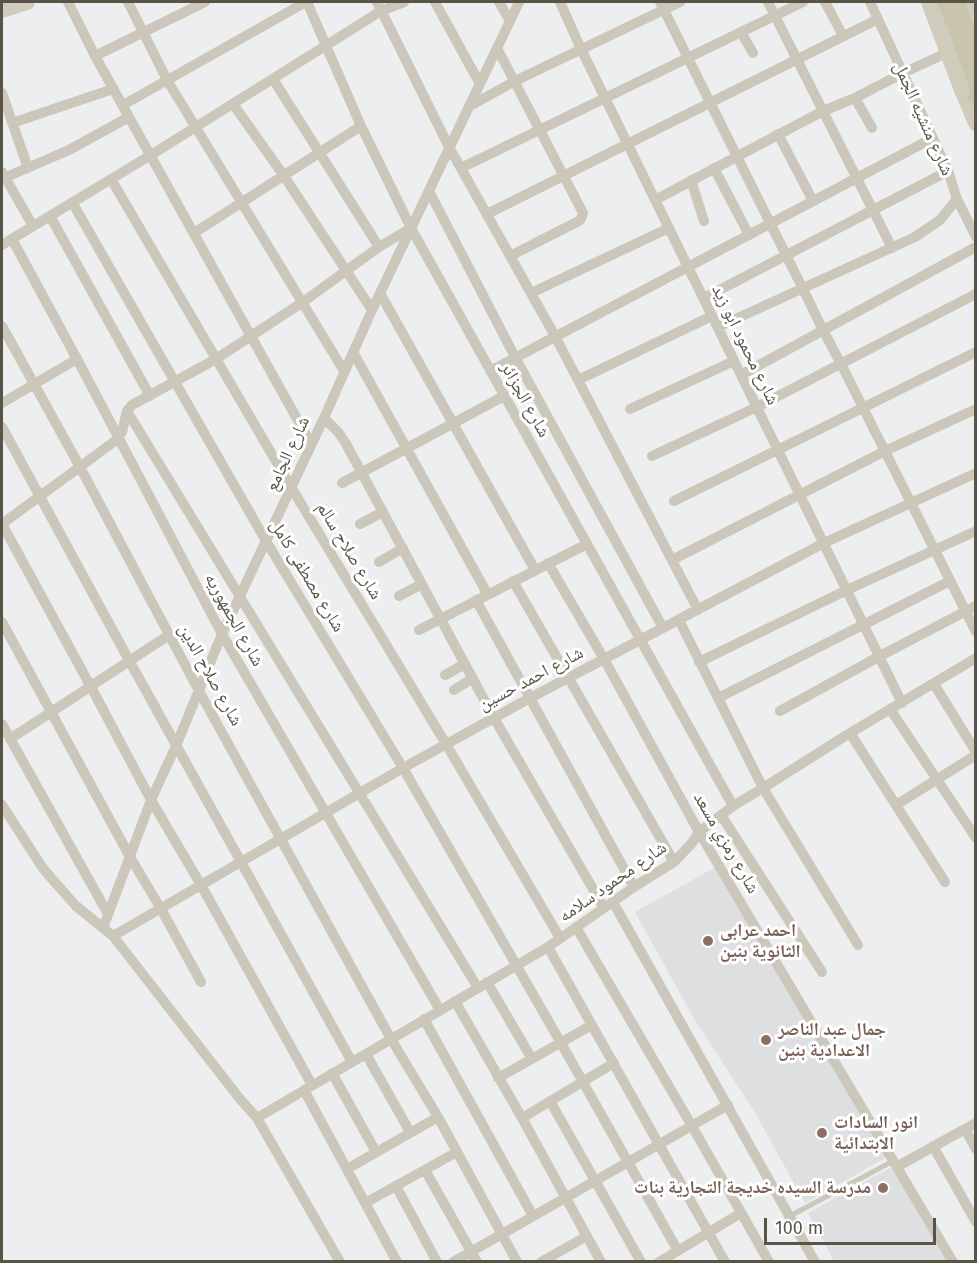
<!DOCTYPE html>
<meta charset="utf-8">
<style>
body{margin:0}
#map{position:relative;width:977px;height:1263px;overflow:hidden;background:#eceeef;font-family:"Fira Sans",sans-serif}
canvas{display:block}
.frame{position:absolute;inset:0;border:3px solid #585546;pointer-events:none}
.scale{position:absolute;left:764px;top:1218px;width:172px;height:27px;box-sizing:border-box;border:3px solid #585546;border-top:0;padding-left:8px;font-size:18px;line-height:21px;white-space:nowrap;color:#585546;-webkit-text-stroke:4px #fff;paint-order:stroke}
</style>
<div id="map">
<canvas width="977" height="1263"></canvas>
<div class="frame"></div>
<div class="scale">100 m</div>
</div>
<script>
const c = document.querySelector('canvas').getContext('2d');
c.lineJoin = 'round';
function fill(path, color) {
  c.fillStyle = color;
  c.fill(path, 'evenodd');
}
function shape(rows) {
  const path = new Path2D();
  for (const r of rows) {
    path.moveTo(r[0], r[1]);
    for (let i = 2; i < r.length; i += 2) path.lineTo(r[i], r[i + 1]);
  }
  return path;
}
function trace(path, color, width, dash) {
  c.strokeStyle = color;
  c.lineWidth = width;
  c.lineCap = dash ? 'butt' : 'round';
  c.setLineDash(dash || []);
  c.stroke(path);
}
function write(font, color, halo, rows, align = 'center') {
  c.font = font + ' "Fira Sans","Noto Naskh Arabic",sans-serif';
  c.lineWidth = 6;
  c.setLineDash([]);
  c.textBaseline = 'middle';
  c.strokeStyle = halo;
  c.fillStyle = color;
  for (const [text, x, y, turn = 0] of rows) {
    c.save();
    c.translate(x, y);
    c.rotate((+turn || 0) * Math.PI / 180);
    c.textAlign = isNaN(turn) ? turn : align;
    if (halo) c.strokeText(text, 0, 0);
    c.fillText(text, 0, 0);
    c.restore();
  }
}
fill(shape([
 [723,863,891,1155,805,1203,754,1111,693,1017,635,912],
 [899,1163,954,1261,834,1261,808,1213]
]), '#dddfe0');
trace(shape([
 [790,1216,893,1161]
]), '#cbc8bb', 5);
trace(shape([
 [68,2,95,56,311,444],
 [128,2,167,80,344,371],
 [307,2,361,126,411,228,733,806],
 [377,2,449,147,555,336,698,610],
 [435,2,480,84],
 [499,2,510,21],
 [560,2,581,49,902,703],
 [660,2,803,289,823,330,841,364,976,632],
 [768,2,892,248],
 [825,2,843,36],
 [870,2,948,171,957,199,976,237],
 [741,32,753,53],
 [497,48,583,213,581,219,579,221,510,256],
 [95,56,205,2],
 [273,79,379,247],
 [2,93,28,168],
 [855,98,872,128],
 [233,104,284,176,372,310],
 [123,105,306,2],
 [470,106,515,81,680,2],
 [12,123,113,89],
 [778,134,813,201],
 [461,168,803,2],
 [714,168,749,235],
 [2,172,33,226],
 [4,178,69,150,129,117],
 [111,179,291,487,446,744,560,938],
 [691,180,704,221],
 [429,191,515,357,663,628],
 [655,200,823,111,855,98,903,73,953,50],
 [72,202,266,541,403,768,561,1043,678,1251],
 [487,214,878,19],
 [50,216,150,396],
 [194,233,361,126],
 [12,239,77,359,222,634,440,1010],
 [2,245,151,155,381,11,404,2],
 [380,293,535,570],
 [531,293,669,228],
 [704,298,948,171],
 [2,326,80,467,199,691,391,1039,438,1117,517,1262],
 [718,327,915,237,940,220,957,199],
 [353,352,488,595],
 [490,371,933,138],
 [741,375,976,247],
 [578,380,712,316],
 [2,403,77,359],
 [630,409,734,361],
 [127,411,478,988],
 [324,418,338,432,345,442,494,718,604,908],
 [2,427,130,662,352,1062],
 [652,456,757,407,976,294],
 [342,483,504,396],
 [674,501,976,352],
 [2,524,91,687,151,800,201,885,312,1085],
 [2,524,115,441,122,432,127,411,132,405,216,359,303,302,379,247,411,228],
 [360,524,383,512],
 [672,560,885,451,976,409],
 [379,562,403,548],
 [548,563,604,659,699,832,953,1262],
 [513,581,674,862],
 [399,596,422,584],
 [476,600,634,887],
 [679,620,763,788,858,945],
 [2,622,130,857,161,909,201,982],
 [419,630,587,544],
 [699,662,847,590,976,531],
 [445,675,465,664],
 [934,684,976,752],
 [454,690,473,678],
 [718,698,950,581],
 [890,709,976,838],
 [780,711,880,656,976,606],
 [2,724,108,914],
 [850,733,945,882],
 [10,739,169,635],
 [2,805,42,867,53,880,76,906,113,936,240,1099,257,1118,340,1262],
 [896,805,976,755],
 [721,815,822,972],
 [613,902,815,1262],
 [576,927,692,1126,769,1262],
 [103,928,151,800,176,746,222,634,324,418,372,310,519,2],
 [113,936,403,768,530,698,824,543,976,473],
 [548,947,725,1262],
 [487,982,532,1059],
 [455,1001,522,1118,601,1262],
 [424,1019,533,1216],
 [366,1054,410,1132],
 [332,1073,376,1152],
 [498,1078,592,1025],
 [304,1090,397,1262],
 [550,1101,641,1262],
 [257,1118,548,947,634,887,674,862,692,843,699,832,733,806,763,788,850,733,976,658],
 [522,1118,614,1063],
 [965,1129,976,1149],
 [933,1146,976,1222],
 [898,1166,976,1123],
 [347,1169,438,1117],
 [425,1170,477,1262],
 [396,1186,437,1262],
 [365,1203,457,1152],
 [453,1262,728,1105],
 [541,1262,587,1236],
 [659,1262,741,1213]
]), '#cbc8bb', 10);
trace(shape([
 [965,2,976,29],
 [2,10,27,2],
 [962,90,976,123]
]), '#cfccbb', 16);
trace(shape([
 [941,2,959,48,976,96],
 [955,2,976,56]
]), '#c9c5ad', 18);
trace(shape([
 [929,2,962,90]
]), '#cfccbb', 16);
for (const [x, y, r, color] of [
 [708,941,6,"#8d6e63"],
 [766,1040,6,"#8d6e63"],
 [822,1133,6,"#8d6e63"],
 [883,1188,6,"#8d6e63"]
]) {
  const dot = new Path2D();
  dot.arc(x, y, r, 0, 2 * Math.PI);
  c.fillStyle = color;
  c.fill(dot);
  trace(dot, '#fff', 2);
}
write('18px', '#585546', '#fff', [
 ["شارع منشيه الجمل",923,119,66],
 ["شارع محمود ابو زيد",745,345,64],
 ["شارع الجزائر",525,400,61],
 ["شارع الجامع",288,454,-65],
 ["شارع صلاح سالم",349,551,59],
 ["شارع مصطفى كامل",307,576,59],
 ["شارع الجمهوريه",234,620,61],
 ["شارع صلاح الدين",210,675,61],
 ["شارع احمد حسين",531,679,-28],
 ["شارع رمزي مسعد",726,843,60],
 ["شارع محمود سلامه",613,882,-35]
]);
write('bold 18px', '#785e54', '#fff', [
 ["احمد عرابى",720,931],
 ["الثانوية بنين",720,952],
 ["جمال عبد الناصر",778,1030],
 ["الاعدادية بنين",778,1051],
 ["انور السادات",834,1123],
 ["الابتدائية",834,1144],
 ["مدرسة السيده خديجة التجارية بنات",871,1188,"right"]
], 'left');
</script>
